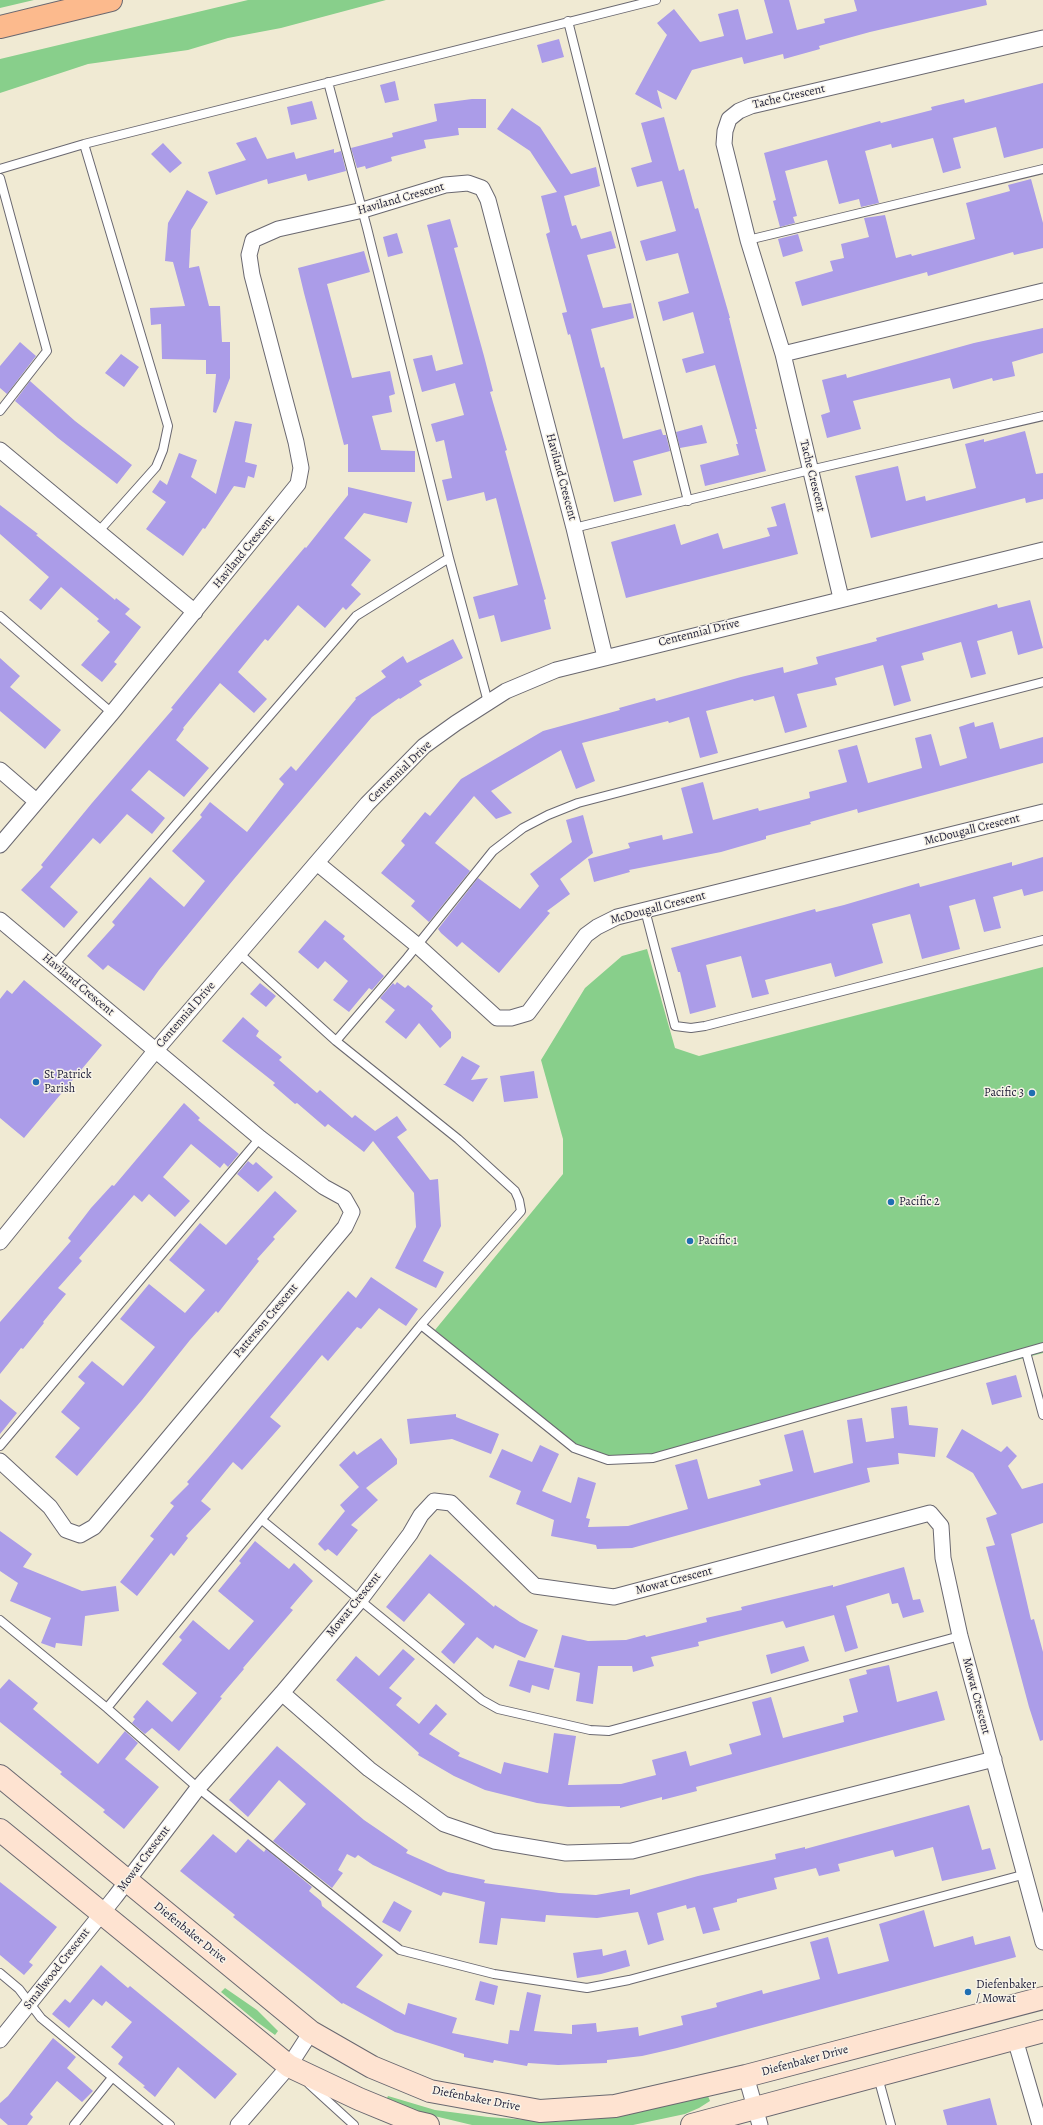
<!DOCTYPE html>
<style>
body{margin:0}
canvas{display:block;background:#f0ead3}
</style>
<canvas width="1043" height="2125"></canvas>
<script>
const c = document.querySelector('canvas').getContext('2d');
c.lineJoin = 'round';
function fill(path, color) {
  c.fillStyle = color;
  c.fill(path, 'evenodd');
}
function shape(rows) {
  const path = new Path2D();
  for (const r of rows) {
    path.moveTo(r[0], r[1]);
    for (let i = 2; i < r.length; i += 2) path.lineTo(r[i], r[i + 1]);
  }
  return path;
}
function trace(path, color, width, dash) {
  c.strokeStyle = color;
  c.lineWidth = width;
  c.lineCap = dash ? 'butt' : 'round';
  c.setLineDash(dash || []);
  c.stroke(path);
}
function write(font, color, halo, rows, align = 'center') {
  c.font = font + ' Alegreya,serif';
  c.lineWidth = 3;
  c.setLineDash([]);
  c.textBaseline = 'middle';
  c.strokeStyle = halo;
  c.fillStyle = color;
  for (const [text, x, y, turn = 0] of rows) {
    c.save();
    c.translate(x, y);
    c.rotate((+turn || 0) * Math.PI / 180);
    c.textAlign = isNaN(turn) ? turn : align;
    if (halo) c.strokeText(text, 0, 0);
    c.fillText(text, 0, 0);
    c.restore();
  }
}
fill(shape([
 [0,0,34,0,0,8],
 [248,0,386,0,281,28,228,38,188,50,88,64,0,93,0,59],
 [647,949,675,1048,699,1056,1043,967,1043,1353,654,1456,615,1459,588,1452,565,1437,435,1330,563,1174,563,1139,541,1060,585,988,622,956],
 [225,1988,257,2010,278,2031,275,2035,257,2022,221,1992],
 [388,2096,435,2110,488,2117,555,2122,617,2116,708,2096,710,2101,699,2108,685,2114,633,2125,472,2125,426,2114,386,2100]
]), '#88cf8b');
fill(shape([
 [764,0,789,0,797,30,825,23,824,19,857,11,854,0,986,0,987,5,870,32,819,46,820,49,784,59,783,54,744,64,742,57,692,70,676,100,657,90,662,109,635,94,667,35,657,23,674,9,700,42,724,36,718,14,738,9,746,40,773,33],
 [559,39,564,57,542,63,537,45],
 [395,81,399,100,385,103,380,85],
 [1043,83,1043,148,1004,158,996,127,953,138,961,168,943,173,933,138,892,148,891,144,865,151,879,203,861,207,859,199,839,204,827,160,785,171,797,216,793,217,795,223,780,227,773,201,776,200,764,153,880,121,881,123,932,110,931,107,964,99,965,103],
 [472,99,486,99,486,128,458,128,459,135,424,140,426,148,391,157,392,161,366,169,365,166,357,168,351,148,393,137,392,133,437,121,434,104],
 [312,101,317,119,291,125,287,107],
 [512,108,540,127,571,174,596,167,600,186,564,196,572,226,576,225,581,239,611,231,616,248,587,255,603,308,631,303,634,318,591,329,601,368,604,367,623,439,661,429,663,435,666,435,670,451,633,461,642,495,614,502,570,334,568,335,562,313,567,312,546,234,550,232,541,196,557,192,530,151,497,129],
 [664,117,679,171,684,169,695,209,698,208,730,318,729,318,757,429,755,429,766,471,705,486,700,465,739,455,736,444,738,444,715,365,686,373,682,359,704,353,693,312,663,321,658,302,689,293,678,253,646,261,640,241,676,231,662,181,637,187,631,168,652,162,641,123],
 [256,137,267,159,294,152,296,159,334,149,334,153,341,151,346,171,308,181,306,174,268,184,267,179,216,195,208,172,246,160,236,143],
 [163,143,182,163,170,173,151,154],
 [1031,179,1043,223,1043,248,1014,255,1013,252,928,276,927,272,802,306,795,282,833,271,830,261,844,258,841,244,869,237,864,218,885,215,896,258,911,254,912,256,975,239,966,203,1010,191,1008,185],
 [187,190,208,202,191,230,189,268,199,266,209,306,220,306,222,342,230,342,230,378,216,413,213,412,216,374,206,374,206,360,162,359,161,324,151,325,150,308,185,306,173,262,165,261,168,223],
 [450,219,458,247,454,248,484,356,493,391,490,392,507,450,505,451,546,599,544,600,551,629,501,642,494,615,479,619,473,597,518,585,496,498,486,501,484,492,447,501,442,480,452,478,444,440,436,442,431,424,464,415,455,383,422,392,413,359,432,355,436,371,463,364,427,225],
 [397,233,403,253,388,257,383,237],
 [798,234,803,251,783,257,778,239],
 [364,251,370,272,327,284,352,378,390,371,395,394,389,396,392,412,372,416,381,450,415,451,415,472,348,472,348,444,344,445,304,293,298,268],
 [1043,328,1043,353,1012,362,1015,376,993,381,992,378,953,389,950,378,853,401,861,429,827,438,821,415,830,412,822,380,846,374,847,378,974,343],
 [20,342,36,356,7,394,0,388,0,366],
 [121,354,139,367,124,387,105,373],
 [30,381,75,421,132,465,117,484,58,438,15,401],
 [235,421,252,424,245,462,257,465,254,478,248,476,245,488,234,486,205,529,203,528,183,556,146,529,166,502,152,492,160,480,167,485,179,453,197,460,191,477,216,494],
 [702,425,707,443,680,448,676,432],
 [1025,431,1036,474,1043,473,1043,499,1026,503,1025,498,871,538,855,476,898,466,906,501,925,496,926,501,976,488,965,444,984,439,984,442],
 [348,487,412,502,407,523,364,513,344,538,371,560,351,585,361,594,346,610,343,607,325,628,298,605,268,641,265,639,238,672,267,699,254,713,220,683,183,728,184,729,176,740,209,768,184,797,149,770,131,790,165,818,152,834,127,814,100,844,93,838,50,887,78,912,64,928,21,890,43,867,41,865,92,803,173,709,171,708,236,629,305,547,306,548,348,495],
 [785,503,798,554,626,598,611,542,675,524,681,545,718,533,723,549,770,536,767,528,777,526,771,507],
 [0,505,38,534,36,535,115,600,116,598,130,609,125,614,141,627,114,662,117,664,102,682,81,665,110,632,97,621,99,619,61,587,41,610,29,600,49,577,0,534],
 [1030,600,1043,648,1018,655,1012,631,977,641,986,674,971,678,961,642,922,653,924,660,901,666,911,701,894,706,883,665,835,678,837,685,797,694,807,727,785,733,774,696,754,701,753,699,706,711,718,753,700,758,689,717,669,723,668,721,582,743,595,781,576,789,561,750,491,791,512,813,496,819,474,796,435,843,470,871,429,922,411,906,415,901,381,873,405,845,401,841,425,812,430,816,461,779,543,731,620,710,619,708,655,698,656,701,741,677,783,667,784,673,818,664,816,657,877,641,876,638,997,604,998,608],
 [453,639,463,658,419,681,422,685,400,699,399,698,372,717,234,879,159,970,144,991,108,965,103,970,87,956,115,925,112,922,150,877,184,907,205,881,172,851,202,817,200,815,210,802,247,832,284,784,279,779,291,766,296,771,356,699,355,698,386,677,381,671,403,656,407,663],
 [0,658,20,676,10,687,61,730,45,749,0,711],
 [974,722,975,727,993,722,1000,749,1043,737,1043,763,858,813,857,809,810,822,811,824,766,836,766,839,721,852,629,870,630,872,594,882,588,859,630,848,628,843,662,835,663,840,693,833,681,788,703,782,713,820,758,808,759,811,810,798,809,792,847,782,838,750,857,745,868,783,922,768,915,738,931,734,940,766,967,758,959,727],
 [583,815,593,853,560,879,570,894,547,911,550,913,499,973,462,942,457,947,441,933,438,929,478,878,520,909,539,886,530,874,572,842,566,820],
 [1043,857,1043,891,1024,896,1022,889,993,897,1001,928,984,932,975,899,949,906,960,949,922,959,910,914,872,924,883,963,835,977,831,963,765,980,769,994,752,998,741,956,706,965,716,1007,690,1014,680,972,678,972,671,948,815,909,816,912,844,905,919,883,920,887,1012,862,1012,866],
 [325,920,345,936,343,939,384,976,372,990,369,988,349,1012,333,1000,348,981,325,961,318,969,298,952],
 [24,980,102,1045,24,1138,0,1118,0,999,7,990,12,994],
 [397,982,405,988,408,985,433,1006,431,1009,451,1032,451,1038,440,1048,419,1023,406,1039,385,1022,395,1010,380,998,393,983,395,985],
 [260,983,276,996,266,1007,250,994],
 [243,1017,259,1031,256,1036,282,1057,279,1060,317,1093,320,1090,352,1118,355,1115,375,1131,397,1116,407,1130,397,1137,430,1180,438,1179,441,1226,423,1261,444,1272,436,1288,395,1268,416,1227,414,1193,373,1141,364,1152,328,1124,325,1127,297,1103,295,1104,273,1085,275,1083,222,1041],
 [462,1056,480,1066,471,1080,488,1078,473,1102,443,1084,445,1084],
 [534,1071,538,1098,504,1102,500,1076],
 [184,1103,200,1118,198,1120,239,1154,228,1167,224,1163,220,1168,191,1144,163,1177,190,1201,175,1217,149,1194,142,1202,134,1195,79,1258,82,1261,58,1288,66,1294,43,1322,44,1323,23,1349,21,1348,0,1374,0,1322,71,1241,68,1238,91,1208,112,1185,114,1186],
 [248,1161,253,1165,256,1162,273,1177,258,1192,237,1174],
 [275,1191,297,1211,273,1237,275,1239,257,1259,259,1261,218,1313,216,1311,190,1340,142,1400,77,1476,55,1457,80,1428,61,1412,85,1383,78,1377,92,1361,123,1386,155,1347,120,1319,149,1284,185,1313,205,1290,169,1260,200,1223,226,1245],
 [371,1277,418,1309,406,1326,379,1308,361,1329,357,1327,328,1361,322,1355,270,1417,281,1426,242,1470,233,1462,201,1501,211,1509,186,1536,188,1538,174,1556,171,1553,137,1596,120,1582,154,1539,150,1536,174,1506,170,1503,189,1484,187,1482,208,1458,348,1291,356,1298],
 [1016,1375,1022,1397,992,1405,986,1383],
 [0,1399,17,1413,0,1434],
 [907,1406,909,1425,938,1428,935,1457,898,1453,899,1464,867,1468,870,1482,632,1548,597,1549,596,1545,551,1536,554,1520,516,1504,521,1491,489,1477,502,1449,532,1462,540,1445,559,1454,542,1491,571,1503,578,1477,596,1483,586,1518,590,1519,588,1527,628,1526,688,1509,675,1465,697,1459,708,1499,761,1485,759,1480,793,1471,784,1435,803,1430,814,1473,853,1463,847,1420,862,1418,866,1442,894,1438,891,1408],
 [456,1414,456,1417,499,1434,491,1454,452,1439,410,1444,407,1419],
 [962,1429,1001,1452,1007,1446,1017,1456,1008,1466,1022,1489,1043,1483,1043,1523,1011,1534,1031,1620,1034,1619,1043,1652,1043,1740,1040,1741,1029,1707,986,1547,995,1545,986,1518,997,1514,973,1473,946,1457],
 [381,1438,397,1459,397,1464,366,1488,378,1500,351,1525,358,1530,337,1556,328,1549,325,1551,318,1544,345,1511,340,1505,359,1487,339,1465,354,1451,357,1455],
 [0,1531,32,1554,23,1567,82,1591,116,1586,119,1611,85,1616,82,1646,56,1643,55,1648,41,1643,51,1618,10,1601,18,1583,0,1571],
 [255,1541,289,1569,294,1563,313,1581,290,1608,293,1610,243,1668,244,1669,220,1697,222,1698,179,1751,152,1728,145,1734,132,1723,135,1719,133,1717,147,1700,172,1722,197,1693,162,1664,182,1640,179,1637,193,1620,229,1650,254,1621,218,1591,241,1563,239,1561],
 [430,1554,494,1607,495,1605,520,1622,538,1630,525,1658,495,1645,493,1649,477,1637,454,1664,441,1652,465,1624,429,1593,404,1622,386,1607],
 [904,1567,913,1600,920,1599,924,1612,903,1618,898,1603,892,1604,889,1593,846,1606,858,1648,845,1652,834,1615,786,1628,783,1621,698,1642,699,1646,651,1657,654,1666,633,1672,632,1666,598,1666,593,1704,576,1701,580,1673,554,1667,562,1635,588,1641,626,1640,645,1635,646,1637,707,1622,706,1618,742,1610,741,1607,833,1585,833,1587],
 [804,1646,809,1661,771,1674,766,1655],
 [403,1649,415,1659,389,1688,402,1698,396,1705,419,1724,436,1704,447,1714,429,1734,460,1753,458,1756,501,1774,504,1762,548,1773,554,1733,576,1736,568,1785,621,1784,656,1775,652,1760,686,1751,690,1766,732,1754,729,1744,761,1735,752,1702,771,1697,783,1738,844,1722,843,1716,858,1712,849,1679,867,1674,866,1670,889,1665,897,1702,937,1691,945,1720,696,1787,697,1791,662,1800,662,1797,620,1808,620,1806,568,1807,537,1803,485,1790,454,1776,418,1755,419,1753,336,1680,356,1656,379,1676],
 [518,1660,554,1669,549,1690,532,1685,530,1693,509,1686],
 [9,1679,38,1703,33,1709,98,1764,125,1731,138,1743,125,1759,159,1787,124,1829,103,1812,105,1810,60,1774,62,1772,0,1722,0,1689],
 [277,1746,364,1820,408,1850,406,1853,448,1872,485,1880,484,1883,559,1893,596,1895,630,1889,630,1895,698,1876,776,1859,775,1854,805,1847,805,1849,969,1805,982,1850,990,1848,996,1869,942,1881,933,1847,895,1857,893,1850,838,1864,840,1871,819,1876,816,1868,774,1878,777,1889,737,1899,737,1902,713,1908,720,1930,703,1934,695,1907,687,1909,686,1905,657,1913,664,1940,648,1945,638,1912,597,1918,546,1915,545,1922,501,1918,497,1945,479,1943,485,1902,443,1892,441,1896,373,1865,358,1855,355,1858,347,1854,338,1870,343,1873,332,1888,273,1841,306,1804,279,1780,248,1817,229,1800],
 [213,1834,236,1853,248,1839,264,1852,266,1849,312,1887,309,1891,321,1901,322,1906,383,1955,356,1987,405,2015,408,2003,457,2018,452,2033,508,2044,510,2030,519,2031,527,1992,541,1995,534,2031,572,2034,572,2025,596,2023,597,2032,638,2027,639,2036,683,2025,681,2016,717,2007,716,2003,762,1990,763,1994,820,1979,810,1942,828,1937,838,1974,889,1961,879,1924,924,1910,934,1947,973,1936,975,1945,1010,1936,1016,1957,677,2048,642,2056,607,2060,607,2063,558,2065,528,2063,527,2066,494,2060,493,2063,464,2057,464,2054,395,2032,343,2003,342,2004,233,1917,235,1915,180,1871],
 [0,1882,57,1927,29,1962,33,1965,24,1975,0,1955],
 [394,1901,412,1911,400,1932,382,1922],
 [602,1949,603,1956,626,1950,630,1966,601,1974,577,1978,573,1953],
 [101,1965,128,1988,130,1986,237,2074,215,2099,178,2067,155,2097,143,2087,145,2086,118,2064,123,2057,111,2047,132,2022,106,2001,102,2006,93,1999,69,2028,52,2014,65,1999,70,2003],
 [480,1981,498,1986,494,2005,475,2000],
 [53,2038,76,2057,67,2068,93,2091,82,2102,57,2081,30,2114,33,2117,27,2125,8,2125,0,2118,0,2103,8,2096],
 [990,2098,997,2125,947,2125,943,2110]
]), '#ab9ce8');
const lane = shape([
 [568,21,688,501],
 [328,82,367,228,449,558,488,702],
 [0,169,84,144],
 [0,178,47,351,0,411],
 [748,240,1043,169],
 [574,528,810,470,1043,416],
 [99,531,156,467,163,450,168,426,84,144,656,0],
 [0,616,112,713],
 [645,910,675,1026,691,1028,705,1026,1043,940],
 [55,964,356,616,449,558],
 [336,1041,407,958,493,851,523,828,548,815,578,803,1043,682],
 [421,1325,574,1448,608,1460,653,1458,1043,1347],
 [1026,1352,1043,1415],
 [0,1446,260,1138],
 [262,1520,482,1700,498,1709,590,1730,609,1731,960,1636],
 [0,1620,107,1708,198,1788,400,1950,494,1974,587,1988,629,1980,1026,1874],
 [107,1708,421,1325,521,1211,519,1200,515,1191,458,1139,336,1041,240,954],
 [0,1973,19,1989,41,2018,170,2125],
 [878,2077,891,2125],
 [309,2084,354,2125],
 [74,2125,111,2079]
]);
const street = shape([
 [783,354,1043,291],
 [0,450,195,612],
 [841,598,783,354,748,240,724,144,725,131,729,119,739,111,751,106,1043,38],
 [0,770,36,801],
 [0,845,112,713,298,484,301,468,296,442,252,275,249,255,253,240,278,229,363,210,445,185,468,183,482,188,488,200,574,528,605,657],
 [317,863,418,946,497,1018,511,1018,528,1013,586,935,597,927,617,917,1043,812],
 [0,920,260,1138,324,1187,344,1198,352,1212,345,1227,94,1527,80,1535,66,1530,50,1507,0,1461],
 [0,1242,156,1050,367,804,424,746,456,723,506,691,556,670,1043,550],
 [282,1693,369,1769,444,1824,494,1841,566,1853,632,1851,994,1759],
 [1015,2039,1040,2125],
 [0,2040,115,1897,198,1788,282,1693,361,1599,410,1534,421,1515,434,1501,451,1503,535,1586,614,1597,930,1513,941,1526,943,1558,960,1636,1043,1942],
 [746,2076,760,2125],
 [238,2125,289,2066,311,2032]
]);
const secondary = shape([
 [0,1776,311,2032,372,2067,430,2091,540,2111,615,2106,746,2076,1043,1998],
 [0,1830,289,2066,359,2099,415,2122,428,2125],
 [692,2125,1043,2031]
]);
const highway = shape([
 [0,27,111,0]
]);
trace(lane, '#6a6870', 10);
trace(street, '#6a6870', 17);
trace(secondary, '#6a6870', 24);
trace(highway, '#6a6870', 24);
trace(lane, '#fff', 8);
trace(street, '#fff', 15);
trace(secondary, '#fee3d1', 22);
trace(highway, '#fcba8d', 22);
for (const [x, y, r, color] of [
 [36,1082,4,"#1f6fb2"],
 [1032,1093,4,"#1f6fb2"],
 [891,1202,4,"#1f6fb2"],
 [690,1241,4,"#1f6fb2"],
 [968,1992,4,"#1f6fb2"]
]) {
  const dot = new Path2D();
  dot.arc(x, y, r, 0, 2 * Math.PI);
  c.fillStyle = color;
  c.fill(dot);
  trace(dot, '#f7f3e8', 1.5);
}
write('12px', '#22223b', '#f7f3e8', [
 ["Tache Crescent",789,97,-13],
 ["Haviland Crescent",401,199,-16],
 ["Tache Crescent",812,476,76],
 ["Haviland Crescent",561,477,75],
 ["Haviland Crescent",244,552,-51],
 ["Centennial Drive",699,633,-14],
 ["Centennial Drive",400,772,-44],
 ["McDougall Crescent",972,830,-14],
 ["McDougall Crescent",658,908,-15],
 ["Haviland Crescent",78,985,40],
 ["Centennial Drive",186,1015,-49],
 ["Patterson Crescent",266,1321,-50],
 ["Mowat Crescent",674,1581,-15],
 ["Mowat Crescent",354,1605,-51],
 ["Mowat Crescent",976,1696,75],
 ["Mowat Crescent",144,1859,-53],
 ["Diefenbaker Drive",190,1933,39],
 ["Smallwood Crescent",57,1969,-52],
 ["Diefenbaker Drive",805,2061,-15],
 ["Diefenbaker Drive",476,2099,11]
]);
write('12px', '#22223b', '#f7f3e8', [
 ["St Patrick",44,1075],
 ["Parish",44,1089],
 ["Pacific 3",1024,1093,"right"],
 ["Pacific 2",899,1202],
 ["Pacific 1",698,1241],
 ["Diefenbaker",976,1985],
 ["/ Mowat",976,1999]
], 'left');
</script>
